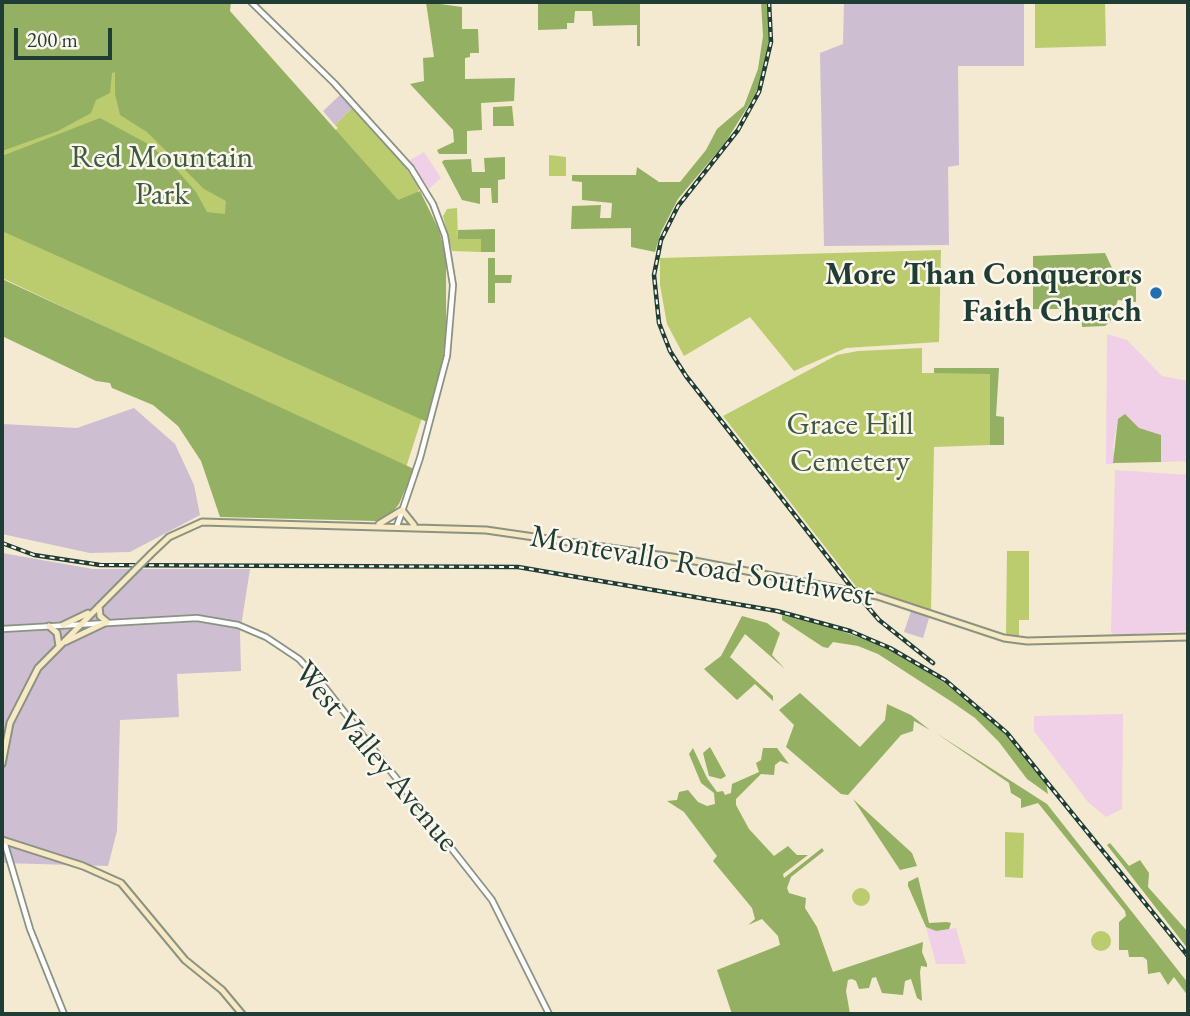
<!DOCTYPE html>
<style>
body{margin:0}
#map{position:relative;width:1190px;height:1016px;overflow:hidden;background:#f4e9d1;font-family:"EB Garamond",serif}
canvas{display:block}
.frame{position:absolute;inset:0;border:4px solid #1f3d34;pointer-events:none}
.scale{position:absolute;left:14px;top:28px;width:98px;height:32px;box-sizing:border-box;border:4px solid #1f3d34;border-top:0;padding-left:9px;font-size:21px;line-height:24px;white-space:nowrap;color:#1f3d34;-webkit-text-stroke:5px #fbf7ec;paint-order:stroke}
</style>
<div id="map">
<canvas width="1190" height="1016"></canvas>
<div class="frame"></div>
<div class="scale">200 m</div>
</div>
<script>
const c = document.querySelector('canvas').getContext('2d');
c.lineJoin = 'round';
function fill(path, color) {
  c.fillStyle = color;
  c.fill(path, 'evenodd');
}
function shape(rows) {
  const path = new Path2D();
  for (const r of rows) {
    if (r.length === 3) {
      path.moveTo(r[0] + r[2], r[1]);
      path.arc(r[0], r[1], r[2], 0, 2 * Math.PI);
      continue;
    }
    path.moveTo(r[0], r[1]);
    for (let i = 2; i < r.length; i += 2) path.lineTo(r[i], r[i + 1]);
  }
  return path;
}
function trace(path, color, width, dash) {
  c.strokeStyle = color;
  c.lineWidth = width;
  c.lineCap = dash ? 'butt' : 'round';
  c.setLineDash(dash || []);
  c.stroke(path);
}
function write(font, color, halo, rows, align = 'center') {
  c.font = font + ' "EB Garamond",serif';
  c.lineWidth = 5;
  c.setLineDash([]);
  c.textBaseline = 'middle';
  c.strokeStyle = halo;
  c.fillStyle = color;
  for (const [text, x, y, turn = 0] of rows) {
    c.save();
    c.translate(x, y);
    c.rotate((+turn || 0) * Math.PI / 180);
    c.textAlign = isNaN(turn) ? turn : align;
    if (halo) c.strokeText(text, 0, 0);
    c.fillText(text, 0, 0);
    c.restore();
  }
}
fill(shape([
 [424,152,441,178,429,189,410,160],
 [1107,334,1127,340,1162,376,1188,381,1188,461,1161,462,1161,435,1153,435,1118,419,1113,447,1115,464,1106,464],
 [1115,470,1188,475,1188,631,1113,635,1111,632],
 [1123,714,1122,809,1106,817,1088,802,1034,731,1034,716],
 [926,927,936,931,956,928,966,964,936,964]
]), '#efd0e6');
fill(shape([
 [844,2,1024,2,1024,66,958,66,959,165,948,167,949,245,824,246,820,53,843,44],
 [341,94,353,107,335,125,323,111],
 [134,408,175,444,194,485,200,515,130,552,90,553,2,534,2,424,77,428],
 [2,553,93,569,250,569,240,633,241,671,177,674,179,717,120,720,117,831,108,866,2,863],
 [911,611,929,618,923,638,904,632]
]), '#cdbed2');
fill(shape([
 [2,2,334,131,338,128,335,125,353,107,402,162,420,189,418,191,446,257,441,358,395,502,129,338,2,278],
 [1035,2,1105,2,1106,46,1035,48],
 [549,155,566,157,566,176,549,176],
 [457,208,458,239,481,239,481,252,452,251,443,216,447,209],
 [941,250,939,342,846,348,794,371,750,317,684,356,667,324,660,285,660,258],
 [922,348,922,373,990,373,990,445,934,447,931,610,858,589,723,416,837,355,858,351],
 [1007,551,1029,551,1029,620,1019,620,1019,637,1006,635],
 [1005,832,1024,833,1023,878,1005,877],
 [861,897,9],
 [1101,941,10]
]), '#bbcc6f');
fill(shape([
 [2,2,231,2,230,11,398,200,420,191,439,230,446,257,446,335,439,383,427,422,2,231,2,156,100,118,148,144,170,162,196,192,207,212,225,214,226,201,204,189,147,132,120,115,115,94,115,72,112,73,110,93,96,100,91,113,58,131,2,151],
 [426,2,462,7,462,29,478,29,479,53,470,53,470,57,465,58,465,79,515,78,514,101,481,103,482,130,467,131,467,154,439,154,437,150,454,142,453,130,410,84,424,81,423,58,434,57],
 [538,2,640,2,640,46,637,46,637,25,593,26,592,11,575,11,574,23,567,23,567,29,538,30],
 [761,2,767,2,770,36,763,75,755,95,725,143,678,199,661,232,655,252,631,247,631,228,571,229,572,206,601,205,600,218,611,218,612,203,582,200,582,182,572,181,572,175,636,175,637,167,659,182,680,182,706,150,717,129,744,106,758,69,763,36],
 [512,106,514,126,493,126,493,107],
 [505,157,505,179,498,180,498,203,492,203,491,188,480,188,480,204,462,200,442,162,444,160,471,159,472,172,485,172,484,158],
 [495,229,495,252,481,252,481,239,458,239,458,230],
 [1105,253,1113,270,1132,271,1136,274,1136,302,1118,300,1110,322,1105,326,1082,327,1081,309,1033,309,1033,256],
 [488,258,495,258,495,275,512,275,511,283,495,283,495,303,488,303],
 [2,279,414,469,399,504,389,517,376,521,220,517,201,461,178,426,153,405,112,388,110,383,96,381,2,336],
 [934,368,999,368,996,416,1004,417,1004,445,990,445,990,374,934,373],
 [1125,414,1139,428,1161,435,1161,462,1113,463,1118,419],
 [782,615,836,629,885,647,942,681,995,724,1017,747,1046,782,1048,794,1027,779,999,742,975,718,952,702,878,654,858,646,833,642,828,648,823,647,782,620],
 [742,616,767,623,780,633,772,655,785,669,745,634,730,657,773,696,773,707,773,701,755,684,737,700,704,669,721,656],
 [800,693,860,747,885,720,887,704,911,715,930,730,914,721,913,731,901,735,848,795,841,794,786,747,794,725,779,710],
 [936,733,1047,804,1188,983,1188,996,1174,977,1168,985,1160,972,1148,974,1147,960,1143,957,1129,957,1128,950,1119,950,1119,922,1126,916,1125,911,1038,803,1021,808,1021,799,1011,793,1009,783],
 [710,747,726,776,721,779,709,776,703,753],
 [693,748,707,778,717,792,723,791,725,795,731,793,732,784,759,772,756,763,761,760,763,748,777,748,789,764,780,761,775,765,774,775,761,774,736,799,736,805,749,829,774,856,788,846,797,855,808,855,783,874,784,878,822,848,824,851,791,877,787,888,789,893,806,898,805,908,817,927,833,972,923,942,922,952,927,964,927,967,921,966,920,972,922,1001,917,998,911,979,905,981,903,995,882,993,876,977,872,978,869,988,859,989,856,981,852,979,848,980,846,991,850,1014,732,1014,717,970,780,945,778,936,762,919,748,925,755,919,752,908,713,861,717,856,684,812,667,801,677,800,679,792,688,790,698,802,707,806,715,804,714,793,701,783,689,754],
 [853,799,912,853,917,866,900,870],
 [1110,843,1129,866,1140,860,1149,873,1148,887,1188,932,1188,949,1107,845],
 [918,877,929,923,947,922,951,923,949,929,936,931,926,927,908,886,908,882]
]), '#94b062');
const tertiary = shape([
 [251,2,334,83,411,168,433,204,445,236,453,285,447,356,420,458,397,526],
 [2,629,197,618,238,625,266,637,299,659,323,685,492,900,549,1014],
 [4,841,30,929,64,1014]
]);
const secondary = shape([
 [379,524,402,510,414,525],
 [151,554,169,537,202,522,486,530,679,558,877,596,1004,638,1027,641,1188,637],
 [63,625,88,613],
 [49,626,57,633,59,646],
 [65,642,107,622,100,616,99,606],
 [2,764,10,723,38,668,133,572],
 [2,840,83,866,121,883,185,960,222,990,242,1014]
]);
trace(tertiary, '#8a9382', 8);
trace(secondary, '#8a9382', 9);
trace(tertiary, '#fff', 4.5);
trace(secondary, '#f6e9c3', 5);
const rail = shape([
 [769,2,771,42,759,92,738,130,678,206,661,240,654,275,659,323,670,351,686,376,855,592,879,620,933,663],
 [2,543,34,555,100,565,518,567,777,611,850,631,890,648,945,680,1007,733,1188,956]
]);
trace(rail, '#1f3d34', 4.5);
trace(rail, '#fbf7ec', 2, [5]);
const secondaryBridge = shape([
 [133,572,151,554]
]);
trace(secondaryBridge, '#8a9382', 9, []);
trace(secondaryBridge, '#f6e9c3', 5);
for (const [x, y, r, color] of [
 [1156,293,7,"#1f6fb2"]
]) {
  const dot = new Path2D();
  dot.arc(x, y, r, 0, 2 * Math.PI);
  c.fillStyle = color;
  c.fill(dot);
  trace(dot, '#fbf7ec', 2.5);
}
write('32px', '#3e5a40', '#fbf7ec', [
 ["Red Mountain",162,158],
 ["Park",162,195],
 ["Grace Hill",850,425],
 ["Cemetery",850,462]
]);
write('bold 32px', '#1f3d34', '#fbf7ec', [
 ["More Than Conquerors",1142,275],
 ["Faith Church",1142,312]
], 'right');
write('32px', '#1f3d34', '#fbf7ec', [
 ["Montevallo Road Southwest",702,567,10],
 ["West Valley Avenue",376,757,50]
]);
</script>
